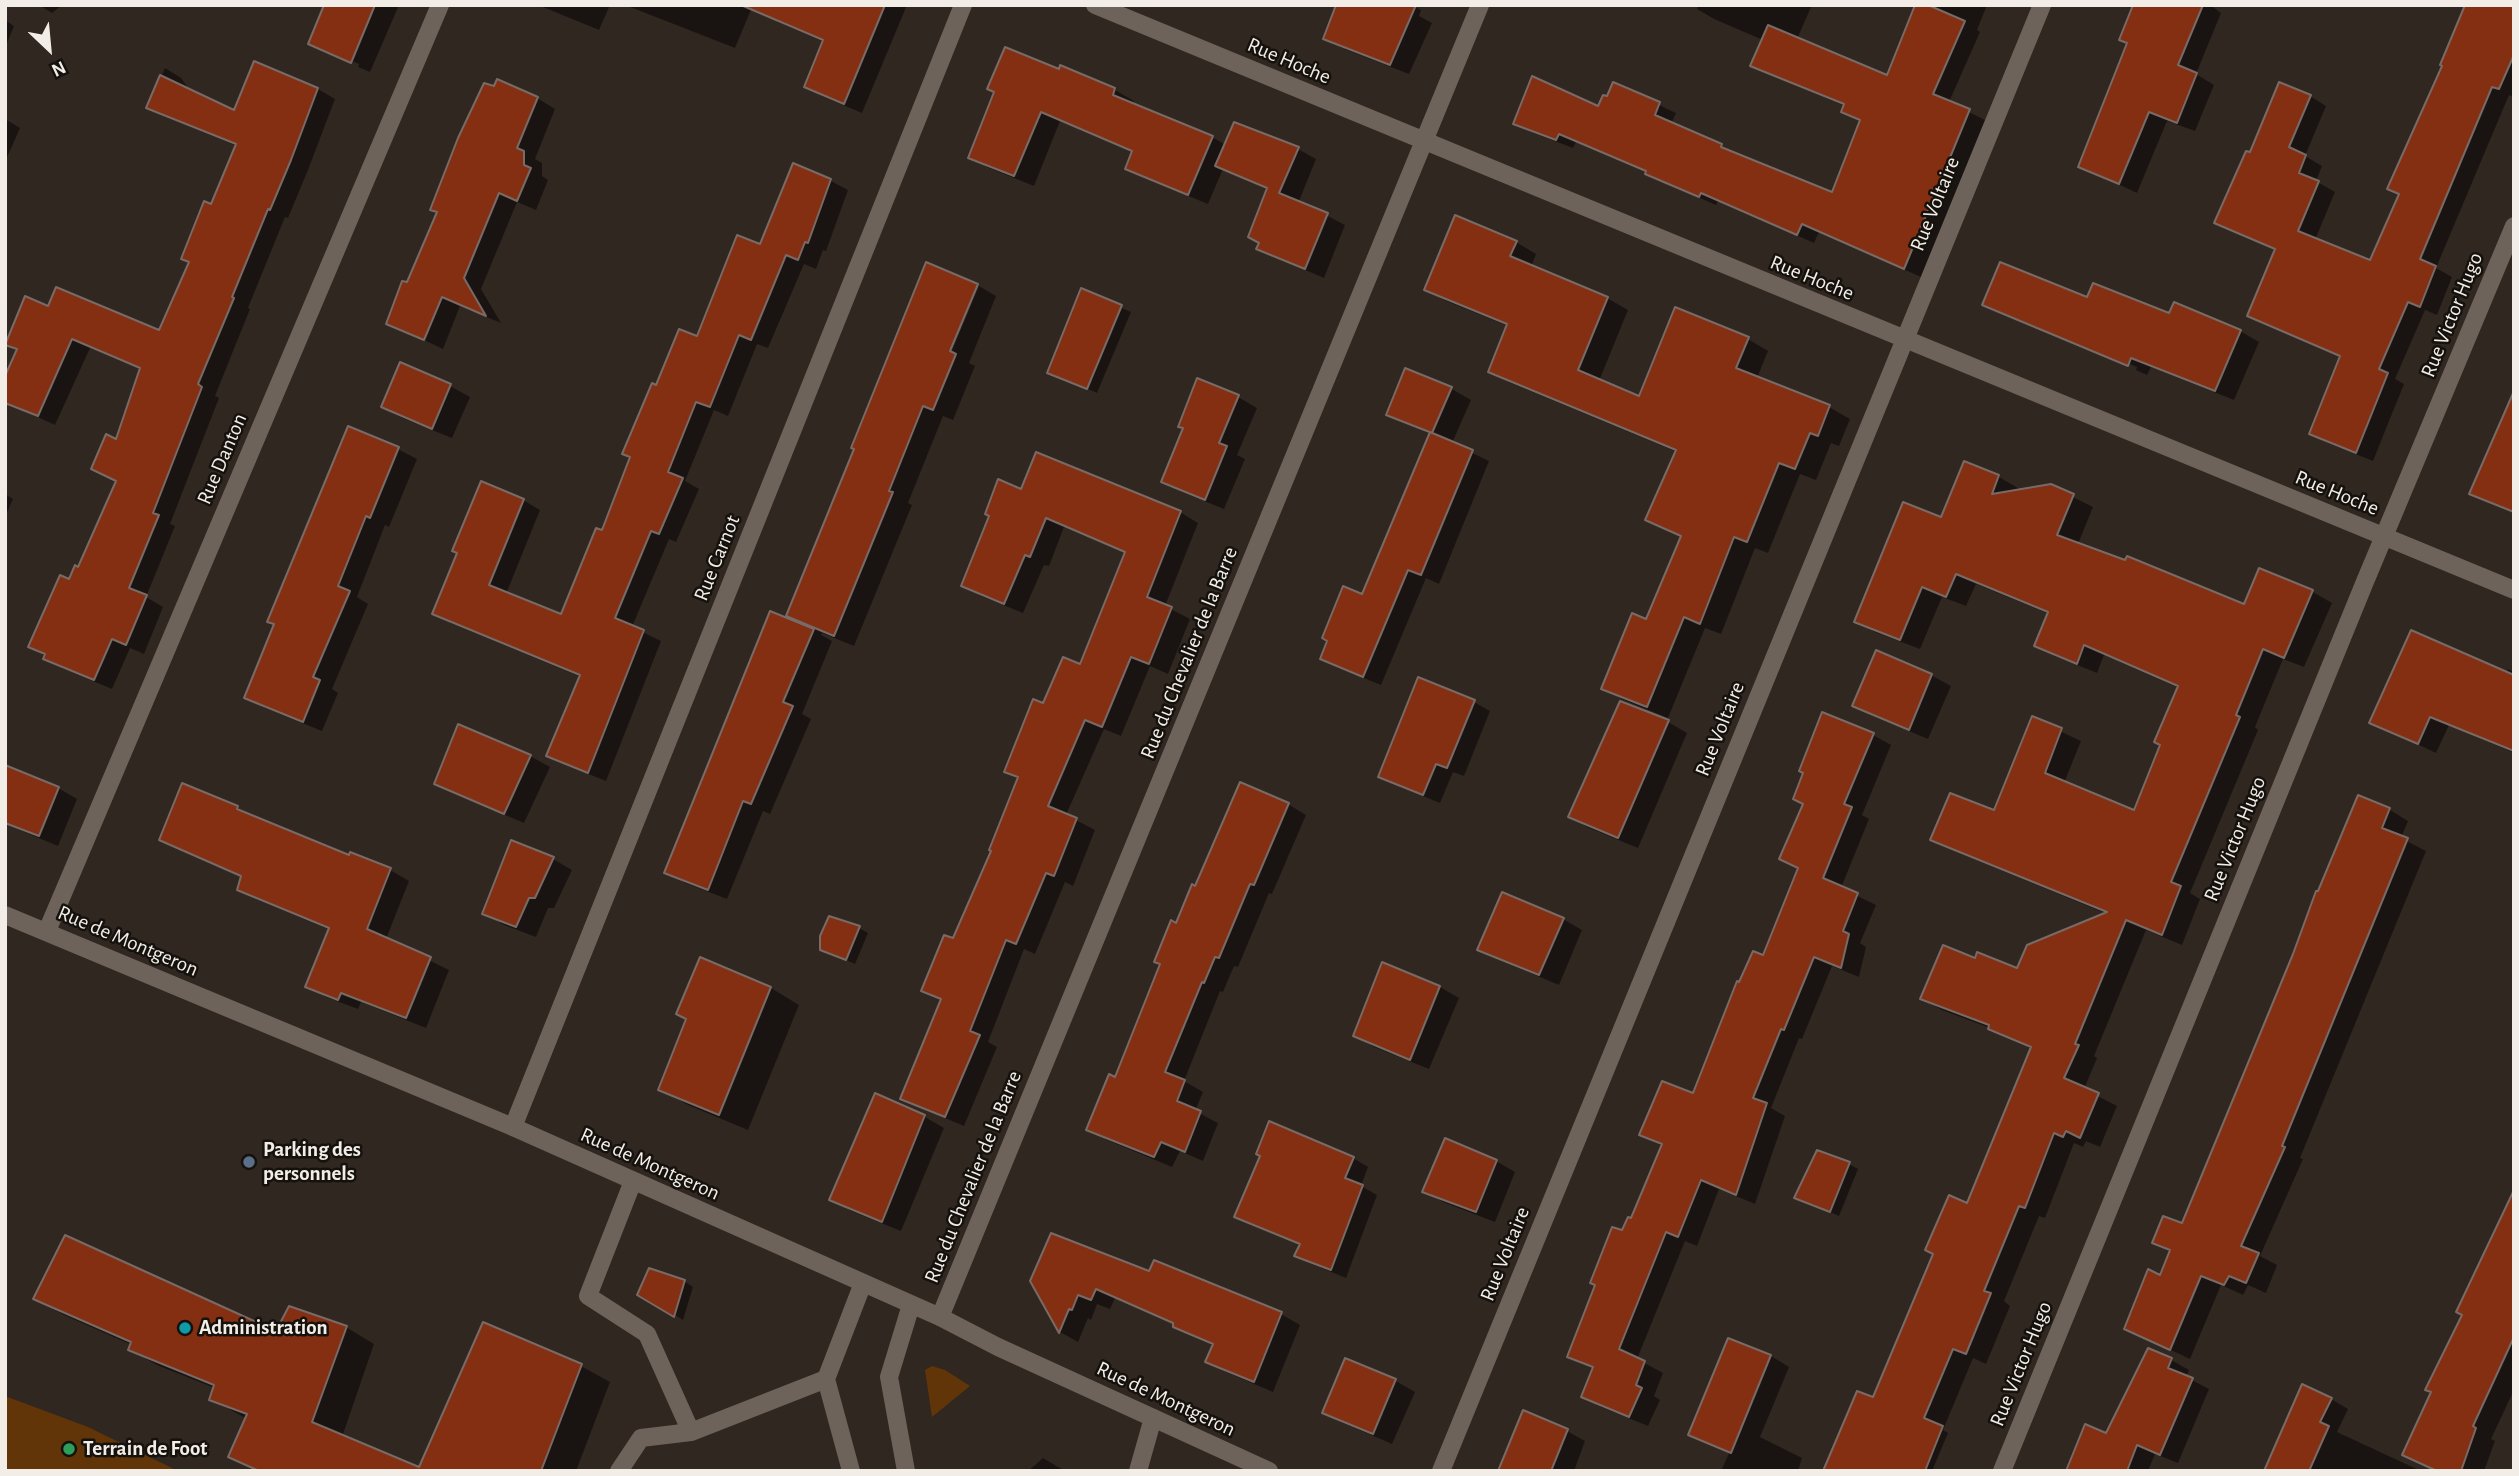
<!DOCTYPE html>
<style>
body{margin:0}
#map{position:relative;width:2519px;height:1476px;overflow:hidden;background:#302720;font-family:"Alegreya Sans",sans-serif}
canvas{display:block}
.frame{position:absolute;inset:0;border:7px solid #f3ede8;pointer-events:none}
.north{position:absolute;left:14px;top:14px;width:70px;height:70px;-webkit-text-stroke:5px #15110d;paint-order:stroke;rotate:154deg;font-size:19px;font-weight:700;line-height:28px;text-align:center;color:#f3ede8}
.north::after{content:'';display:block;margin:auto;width:24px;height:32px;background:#f3ede8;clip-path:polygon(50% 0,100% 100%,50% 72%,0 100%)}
</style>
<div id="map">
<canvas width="2519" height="1476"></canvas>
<div class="frame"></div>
<div class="north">N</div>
</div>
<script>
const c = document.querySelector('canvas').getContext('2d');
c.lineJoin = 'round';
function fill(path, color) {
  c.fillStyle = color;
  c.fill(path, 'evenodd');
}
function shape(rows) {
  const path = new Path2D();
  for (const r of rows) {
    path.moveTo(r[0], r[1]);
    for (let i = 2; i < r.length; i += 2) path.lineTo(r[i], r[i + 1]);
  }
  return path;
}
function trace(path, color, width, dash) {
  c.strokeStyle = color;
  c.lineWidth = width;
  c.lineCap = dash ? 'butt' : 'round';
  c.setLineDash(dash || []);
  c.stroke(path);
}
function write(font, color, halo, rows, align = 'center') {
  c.font = font + ' "Alegreya Sans",sans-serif';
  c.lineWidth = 5;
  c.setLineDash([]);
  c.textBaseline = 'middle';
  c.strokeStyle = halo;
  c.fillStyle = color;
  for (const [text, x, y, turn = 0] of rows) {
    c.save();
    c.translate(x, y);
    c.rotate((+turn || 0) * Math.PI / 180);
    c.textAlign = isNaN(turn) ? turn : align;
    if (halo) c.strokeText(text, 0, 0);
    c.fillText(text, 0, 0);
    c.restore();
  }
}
fill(shape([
 [932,1366,945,1370,970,1386,932,1417,925,1370],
 [5,1396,88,1427,178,1471,5,1471]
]), '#613508');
fill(shape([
 [39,5,62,5,52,13],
 [326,5,399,5,370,72,358,67,359,64,328,51,328,54,310,44],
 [538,5,610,5,599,30],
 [625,5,753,5,735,48],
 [766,5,907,5,862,113,824,97,806,87,824,42,780,23,762,13],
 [1412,5,1421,10,1419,16,1432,23,1409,74,1344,49,1325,38],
 [1699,5,1812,5,1797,39,1888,77,1916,5,1987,5,1977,30,1980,32,1949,102,1985,120,1921,277,1819,232,1814,243,1718,201,1716,205,1663,182,1647,172,1576,142,1573,148,1531,132,1515,123,1599,108,1608,98,1614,84,1676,113,1671,124,1719,155,1722,146,1738,156,1833,194,1862,122,1843,111,1845,106,1769,74,1752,65,1763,40,1714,19,1697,9],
 [2135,5,2210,5,2221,13,2196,74,2214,85,2195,131,2167,121,2137,193,2080,166,2129,44],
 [2514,5,2514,97,2509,95,2436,268,2452,277,2437,315,2425,310,2395,379,2404,384,2373,461,2328,443,2311,434,2342,357,2266,325,2250,315,2276,250,2217,223,2250,154,2310,96,2326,106,2305,156,2322,166,2316,181,2335,192,2315,240,2371,262],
 [5,20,14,26,5,48],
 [255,63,318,89,335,99,308,170,288,218,285,217,248,308,250,309,215,396,219,398,170,524,175,526,146,597,163,607,144,654,130,648,112,689,62,668,30,646,79,569,118,482,93,469,117,441,142,370,90,348,55,425,5,402,5,377,16,349,7,344,49,309,160,332,191,262,237,146,166,117,148,107,165,68,181,78,191,92,235,112],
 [1061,67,1115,90,1134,101,1132,105,1212,137,1226,145,1298,149,1316,159,1299,201,1345,225,1324,278,1277,258,1259,248,1268,190,1223,169,1208,204,1147,179,1128,168,1134,153,1060,121,1034,186,989,168,970,157,1060,72],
 [537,98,555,109,535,159,542,163,542,176,548,180,536,210,517,202,481,289,501,323,460,306,443,349,388,323,408,284],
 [5,119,20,128,5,162],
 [794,166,831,181,848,190,826,251,823,250,816,269,804,264,768,348,757,344,728,416,714,410,685,481,699,489,676,542,669,539,632,627,661,641,606,781,566,765,549,755,581,677,451,623,434,613,523,500,540,510,506,594,562,616,603,532,657,387,698,338,761,246],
 [1516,242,1536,254,1531,267,1607,298,1628,310,1599,381,1640,399,1748,339,1768,351,1757,378,1829,407,1850,419,1839,446,1831,443,1816,480,1800,474,1768,553,1755,548,1721,634,1705,628,1668,718,1624,700,1603,688,1647,621,1682,537,1648,519,1677,452,1511,383,1490,371,1508,326,1446,301,1426,289],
 [979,286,996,296,969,363,975,366,953,420,943,416,908,503,912,505,854,646,822,633,821,635,832,641,802,714,811,719,770,814,763,811,727,899,685,883,666,872,802,623,788,615,945,358,948,360],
 [1082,291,1131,312,1097,393,1050,372],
 [2088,300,2240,331,2259,342,2234,400,2151,367,2147,375,2136,370,2137,367,2002,311,2002,314,1984,304],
 [401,365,450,386,470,397,452,438,402,418,383,407],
 [1406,370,1452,389,1471,400,1452,443,1489,461,1439,584,1426,578,1381,685,1339,668,1322,658,1363,597,1431,434,1388,414],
 [1238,397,1257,408,1237,455,1245,459,1224,509,1182,492,1163,481],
 [398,449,417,459,389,527,385,525,357,597,368,604,332,689,338,693,322,731,265,708,246,697],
 [2514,458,2514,513,2471,493],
 [1965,464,1999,477,2018,488,2017,491,2051,486,2093,507,2078,544,2245,606,2260,571,2313,592,2332,603,2304,667,2283,659,2255,727,2258,730,2190,893,2200,899,2182,945,2146,930,2094,1056,2097,1058,2084,1089,2117,1106,2100,1147,2086,1141,2083,1147,2074,1143,2045,1218,2039,1216,2004,1301,2010,1306,1986,1364,1973,1358,1943,1430,1948,1433,1932,1471,1825,1471,1874,1399,1968,1205,2032,1049,1990,1028,1942,1010,1922,999,1976,960,2018,971,2107,914,1952,850,1932,839,1995,813,2032,718,2081,741,2064,783,2135,812,2162,745,2179,688,2104,655,2097,673,2055,656,2036,645,2049,614,1976,584,1966,606,1942,597,1920,649,1875,632,1856,621,1942,519],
 [1022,491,1180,512,1198,523,1165,606,1190,619,1168,674,1150,666,1121,736,1104,729,1066,815,1095,830,1073,886,1065,882,1035,954,1024,949,988,1042,997,1047,964,1126,921,1108,902,1098,942,1001,923,990,953,941,993,851,1019,778,1006,771,1081,666,1126,553,1064,527,1049,566,1044,565,1023,613,981,596,963,586],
 [5,494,13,499,5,517],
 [2508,669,2514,672,2514,753,2449,725,2436,753,2371,722,2506,674],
 [1931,675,1951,686,1928,739,1873,716,1854,705],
 [1474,702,1490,711,1464,776,1453,772,1440,803,1396,785,1380,776],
 [1621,703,1668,722,1687,733,1638,848,1589,828,1570,817],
 [459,727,530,756,550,767,524,823,455,794,436,783],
 [1873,735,1891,745,1862,815,1869,819,1841,888,1876,905,1860,943,1866,947,1859,977,1832,966,1802,1039,1799,1038,1771,1108,1785,1116,1755,1204,1719,1189,1697,1246,1685,1241,1637,1359,1663,1373,1654,1396,1660,1400,1648,1426,1601,1407,1583,1396,1594,1369,1569,1356,1623,1233,1632,1220,1663,1146,1641,1134,1694,1096,1764,957,1800,869,1782,859],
 [5,766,58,788,77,799,58,846,5,824],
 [183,785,350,857,351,854,390,870,409,881,386,939,449,970,426,1028,361,1002,358,1009,326,997,307,986,330,930,258,900,239,889,242,877,181,850,161,839],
 [2359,797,2390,810,2408,821,2401,838,2426,851,2300,1158,2303,1159,2260,1256,2277,1265,2266,1293,2248,1285,2243,1295,2221,1285,2190,1359,2126,1329,2161,1277,2171,1252,2154,1242,2183,1225],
 [1288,804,1306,815,1272,894,1269,893,1238,967,1234,966,1223,992,1220,991,1184,1081,1203,1092,1195,1111,1218,1123,1203,1161,1180,1151,1172,1167,1107,1140,1088,1129,1116,1079,1177,925,1196,888],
 [553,859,572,870,554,908,548,908,536,937,504,925,484,913],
 [1563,919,1582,930,1559,985,1499,960,1480,949],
 [859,928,868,933,855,964,822,949],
 [701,960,771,988,799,1005,748,1130,688,1105,660,1089,687,1019],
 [1383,964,1440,987,1459,998,1429,1069,1374,1047,1355,1036],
 [876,1096,925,1117,944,1128,901,1231,851,1211,832,1200],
 [1262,1156,1353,1158,1368,1167,1361,1186,1377,1195,1346,1278,1312,1264,1297,1256,1301,1245,1251,1225,1236,1216],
 [1496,1161,1515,1172,1495,1222,1443,1202,1424,1191],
 [1849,1164,1858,1169,1839,1216,1796,1197],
 [2514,1194,2514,1390,2491,1439,2495,1441,2484,1471,2435,1471,2404,1454,2433,1392],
 [1155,1262,1281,1314,1300,1325,1273,1392,1226,1372,1207,1362,1214,1346,1194,1337,1175,1324,1115,1298,1110,1309,1097,1304,1091,1320,1088,1318,1078,1342,1060,1332,1032,1281,1150,1273],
 [684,1281,693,1287,683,1320,640,1294],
 [35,1299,277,1334,346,1327,374,1344,342,1437,420,1470,581,1366,610,1382,576,1471,254,1471,230,1457,247,1419,211,1399,215,1388,159,1366,130,1350,132,1345,64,1315],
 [1729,1340,1771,1356,1789,1367,1760,1437,1802,1458,1798,1471,1721,1471,1729,1453,1690,1434],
 [2171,1360,2189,1370,2186,1377,2209,1389,2178,1463,2155,1454,2148,1471,2068,1471,2107,1435],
 [1346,1361,1396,1381,1415,1392,1392,1444,1343,1423,1324,1412],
 [2331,1399,2348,1409,2337,1432,2421,1471,2266,1471],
 [1567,1431,1585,1441,1574,1471,1500,1471],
 [1043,1458,1065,1471,1028,1471]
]), '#0007');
const building = shape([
 [324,5,375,5,351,63,308,44,324,5],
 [741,5,885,5,844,104,804,87,823,40,741,5],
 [1336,5,1416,5,1390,65,1323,39,1336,5],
 [1915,5,1928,5,1965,21,1933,94,1970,109,1904,269,1802,224,1797,235,1701,193,1699,197,1645,174,1646,171,1559,134,1556,140,1513,124,1532,76,1598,106,1603,95,1607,96,1613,82,1660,102,1655,115,1722,144,1721,147,1832,192,1860,120,1841,112,1844,104,1750,66,1768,25,1887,75,1915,5],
 [2133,5,2203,5,2178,65,2197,73,2177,123,2149,112,2119,184,2078,167,2127,43,2119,40,2133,5],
 [2465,5,2514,5,2514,55,2499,89,2492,87,2420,259,2436,266,2420,307,2408,302,2379,369,2388,373,2356,453,2309,434,2340,356,2247,316,2275,249,2214,223,2246,151,2250,152,2279,82,2311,95,2289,147,2306,155,2299,173,2319,181,2298,231,2370,260,2399,194,2387,189,2442,66,2440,65,2465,5],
 [1005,47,1059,69,1060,65,1115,88,1113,95,1213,136,1188,195,1125,169,1132,151,1041,112,1014,176,968,158,994,92,987,89,1005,47],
 [254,61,318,88,291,160,270,210,268,209,232,297,234,298,198,384,202,387,153,513,159,515,129,588,147,595,126,645,112,639,94,680,43,659,45,654,28,647,60,575,69,579,75,565,78,567,116,481,91,469,106,434,116,439,140,368,72,339,38,416,5,403,5,376,17,349,5,345,25,296,48,306,56,287,159,330,189,262,181,259,204,201,211,204,236,144,146,108,160,75,234,110,254,61],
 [497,79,538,97,517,148,524,151,524,165,531,168,517,201,499,193,464,278,486,316,442,297,424,340,386,324,402,281,407,282,437,212,430,210,458,138,484,83,494,86,497,79],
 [1234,122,1299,147,1279,193,1328,213,1305,269,1256,249,1259,243,1248,237,1267,188,1215,166,1234,122],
 [793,163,831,179,808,243,805,242,798,260,786,255,751,340,739,335,710,407,696,402,668,472,683,478,659,534,651,531,615,618,644,630,588,773,546,756,580,675,432,614,457,553,452,551,481,481,524,499,489,585,561,614,596,528,602,530,630,457,622,454,652,383,656,385,679,329,697,336,737,235,760,244,793,163],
 [1455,215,1517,241,1510,256,1608,297,1578,370,1639,396,1675,307,1749,337,1736,368,1830,405,1818,436,1810,433,1795,469,1779,463,1747,542,1734,537,1700,624,1684,617,1647,707,1601,689,1632,613,1646,619,1681,536,1645,520,1676,450,1488,372,1507,324,1424,290,1455,215],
 [926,262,978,284,950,351,956,354,933,410,923,406,889,491,893,492,834,636,786,616,854,449,851,448,926,262],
 [2000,262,2087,297,2093,283,2169,313,2174,302,2241,330,2215,391,2131,358,2128,366,1982,305,2000,262],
 [1081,288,1122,305,1087,389,1047,373,1081,288],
 [400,362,451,384,432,429,381,407,400,362],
 [1405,368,1452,387,1432,433,1386,415,1405,368],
 [1197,378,1239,395,1219,443,1227,446,1205,500,1161,482,1183,428,1178,427,1197,378],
 [2514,391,2514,512,2469,494,2514,391],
 [348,426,399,447,370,518,366,516,338,586,350,591,313,677,320,680,303,722,244,698,274,624,267,622,348,426],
 [1430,432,1473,450,1421,575,1408,570,1363,677,1320,659,1327,641,1322,638,1343,586,1362,594,1430,432],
 [1036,452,1181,511,1147,597,1172,607,1149,664,1131,657,1102,727,1085,720,1048,806,1077,818,1054,876,1046,873,1016,944,1006,940,970,1031,980,1035,945,1117,900,1099,941,999,921,991,944,935,953,938,991,851,989,850,1018,777,1004,772,1033,699,1043,703,1063,657,1080,664,1125,552,1046,518,1030,557,1025,555,1004,604,961,586,989,516,985,514,998,479,1021,489,1036,452],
 [1964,461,1999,475,1992,494,2051,484,2074,494,2057,535,2125,560,2127,556,2244,604,2259,568,2313,590,2284,658,2263,649,2236,715,2240,717,2171,882,2181,886,2162,935,2126,920,2075,1044,2079,1045,2064,1078,2099,1093,2080,1138,2066,1131,2063,1137,2054,1133,2025,1208,2019,1206,1984,1291,1991,1293,1966,1354,1953,1349,1924,1418,1943,1426,1925,1471,1823,1471,1857,1391,1873,1397,1933,1254,1925,1250,1949,1195,1967,1203,2031,1047,1988,1029,1989,1025,1920,999,1943,945,1975,958,1977,952,2017,968,2027,945,2107,912,1930,840,1950,793,1994,810,2032,716,2062,728,2045,773,2134,810,2160,745,2154,742,2178,686,2084,645,2077,664,2034,646,2048,612,1956,574,1946,597,1922,587,1900,640,1854,622,1903,502,1941,517,1964,461],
 [770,611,814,629,783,702,793,706,751,804,743,801,708,890,664,873,770,611],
 [2411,630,2514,675,2514,751,2430,717,2418,744,2369,723,2411,630],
 [1876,650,1932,674,1909,730,1852,706,1876,650],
 [1418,677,1475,700,1447,768,1436,764,1423,795,1378,777,1418,677],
 [1620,701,1669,720,1618,838,1568,817,1620,701],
 [1822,712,1874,733,1844,804,1852,807,1823,878,1858,893,1843,931,1849,934,1841,968,1814,957,1784,1030,1781,1029,1753,1098,1767,1103,1736,1195,1701,1180,1678,1237,1666,1232,1619,1349,1645,1361,1636,1385,1642,1388,1629,1417,1581,1397,1593,1367,1567,1357,1595,1285,1590,1283,1612,1227,1622,1230,1628,1217,1631,1218,1662,1144,1639,1135,1662,1081,1693,1093,1737,981,1739,982,1753,951,1763,955,1798,868,1779,859,1803,804,1793,799,1803,773,1799,771,1822,712],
 [458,724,531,755,504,814,434,784,458,724],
 [5,765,59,787,39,836,5,823,5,765],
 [1240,782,1289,803,1254,885,1250,884,1219,958,1215,957,1204,983,1202,982,1165,1072,1185,1080,1177,1101,1201,1111,1185,1152,1161,1142,1154,1157,1086,1130,1109,1074,1115,1077,1160,964,1154,962,1171,920,1176,923,1192,884,1195,886,1240,782],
 [182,783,238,806,237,809,349,855,350,852,391,868,367,929,431,957,406,1018,341,993,338,1000,305,987,329,928,237,890,241,876,159,840,182,783],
 [2358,795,2390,808,2382,828,2408,838,2282,1146,2285,1147,2241,1246,2259,1253,2246,1283,2229,1276,2224,1285,2201,1276,2170,1350,2124,1329,2148,1269,2160,1275,2170,1250,2152,1243,2163,1216,2182,1223,2293,954,2316,891,2318,891,2358,795],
 [511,840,554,857,535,898,529,898,516,927,482,914,511,840],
 [1502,892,1564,918,1539,975,1477,950,1502,892],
 [829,916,860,926,846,960,820,950,820,936,829,916],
 [700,957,771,987,719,1115,658,1090,686,1019,676,1014,700,957],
 [1382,962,1440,986,1410,1060,1353,1036,1382,962],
 [875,1093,925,1115,882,1222,829,1200,875,1093],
 [1269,1121,1354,1157,1345,1178,1363,1185,1331,1270,1294,1256,1300,1244,1234,1217,1260,1156,1256,1154,1269,1121],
 [1445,1138,1497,1160,1476,1212,1422,1192,1445,1138],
 [1817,1150,1850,1162,1830,1212,1794,1198,1817,1150],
 [2514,1190,2514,1337,2473,1426,2476,1428,2461,1471,2437,1471,2402,1455,2431,1392,2425,1390,2462,1315,2456,1312,2514,1190],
 [1051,1233,1149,1271,1154,1260,1282,1312,1254,1382,1205,1362,1213,1344,1173,1327,1173,1323,1096,1289,1091,1300,1078,1295,1072,1310,1069,1309,1059,1333,1030,1281,1051,1233],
 [65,1235,276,1331,289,1306,347,1326,312,1422,419,1467,483,1322,582,1364,541,1471,259,1471,228,1457,247,1414,209,1400,214,1385,128,1350,131,1342,33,1299,65,1235],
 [649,1268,685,1280,674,1317,637,1295,649,1268],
 [1728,1338,1771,1355,1731,1453,1688,1435,1728,1338],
 [2148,1348,2172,1358,2168,1368,2193,1378,2160,1455,2137,1445,2127,1471,2066,1471,2085,1424,2106,1433,2148,1348],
 [1345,1358,1396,1379,1373,1434,1322,1413,1345,1358],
 [2302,1384,2332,1398,2320,1422,2329,1426,2309,1471,2264,1471,2302,1384],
 [1523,1410,1568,1429,1551,1471,1498,1471,1523,1410]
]);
fill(building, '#842e12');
trace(building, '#786a66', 2);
trace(shape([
 [633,1181,588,1296,647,1334,691,1432],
 [826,1379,863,1283],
 [619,1471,641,1438,691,1432,826,1379,851,1471],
 [1138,1471,1153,1418]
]), '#6e635a', 18);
trace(shape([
 [1095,5,2514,590],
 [47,931,440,5],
 [513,1127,963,5],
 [940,1317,1480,5],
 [906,1471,889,1377,911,1305],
 [1441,1471,2042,5],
 [2002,1471,2364,584,2514,226]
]), '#6e635a', 18);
trace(shape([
 [5,915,513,1127,940,1317,998,1347,1269,1471]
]), '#6e635a', 18);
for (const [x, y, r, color] of [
 [249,1162,7,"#5c6f8a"],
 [185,1328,7,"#0f9aa8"],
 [69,1449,7,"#2e9e5b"]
]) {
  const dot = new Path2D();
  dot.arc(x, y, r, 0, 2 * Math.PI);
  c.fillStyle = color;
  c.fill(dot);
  trace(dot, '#15110d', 2.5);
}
write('21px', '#f3ede8', '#15110d', [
 ["Rue Hoche",1289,61,23],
 ["Rue Voltaire",1935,204,-68],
 ["Rue Hoche",1812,278,22],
 ["Rue Victor Hugo",2452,315,-68],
 ["Rue Danton",222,459,-67],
 ["Rue Hoche",2337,493,22],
 ["Rue Carnot",717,558,-68],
 ["Rue du Chevalier de la Barre",1189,653,-68],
 ["Rue Voltaire",1720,729,-68],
 ["Rue Victor Hugo",2235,839,-68],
 ["Rue de Montgeron",128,941,23],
 ["Rue de Montgeron",650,1164,24],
 ["Rue du Chevalier de la Barre",973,1177,-68],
 ["Rue Voltaire",1505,1254,-68],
 ["Rue Victor Hugo",2021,1364,-68],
 ["Rue de Montgeron",1166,1399,25]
]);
write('bold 21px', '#f3ede8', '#15110d', [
 ["Parking des",263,1150],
 ["personnels",263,1174],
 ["Administration",199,1328],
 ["Terrain de Foot",83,1449]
], 'left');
</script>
